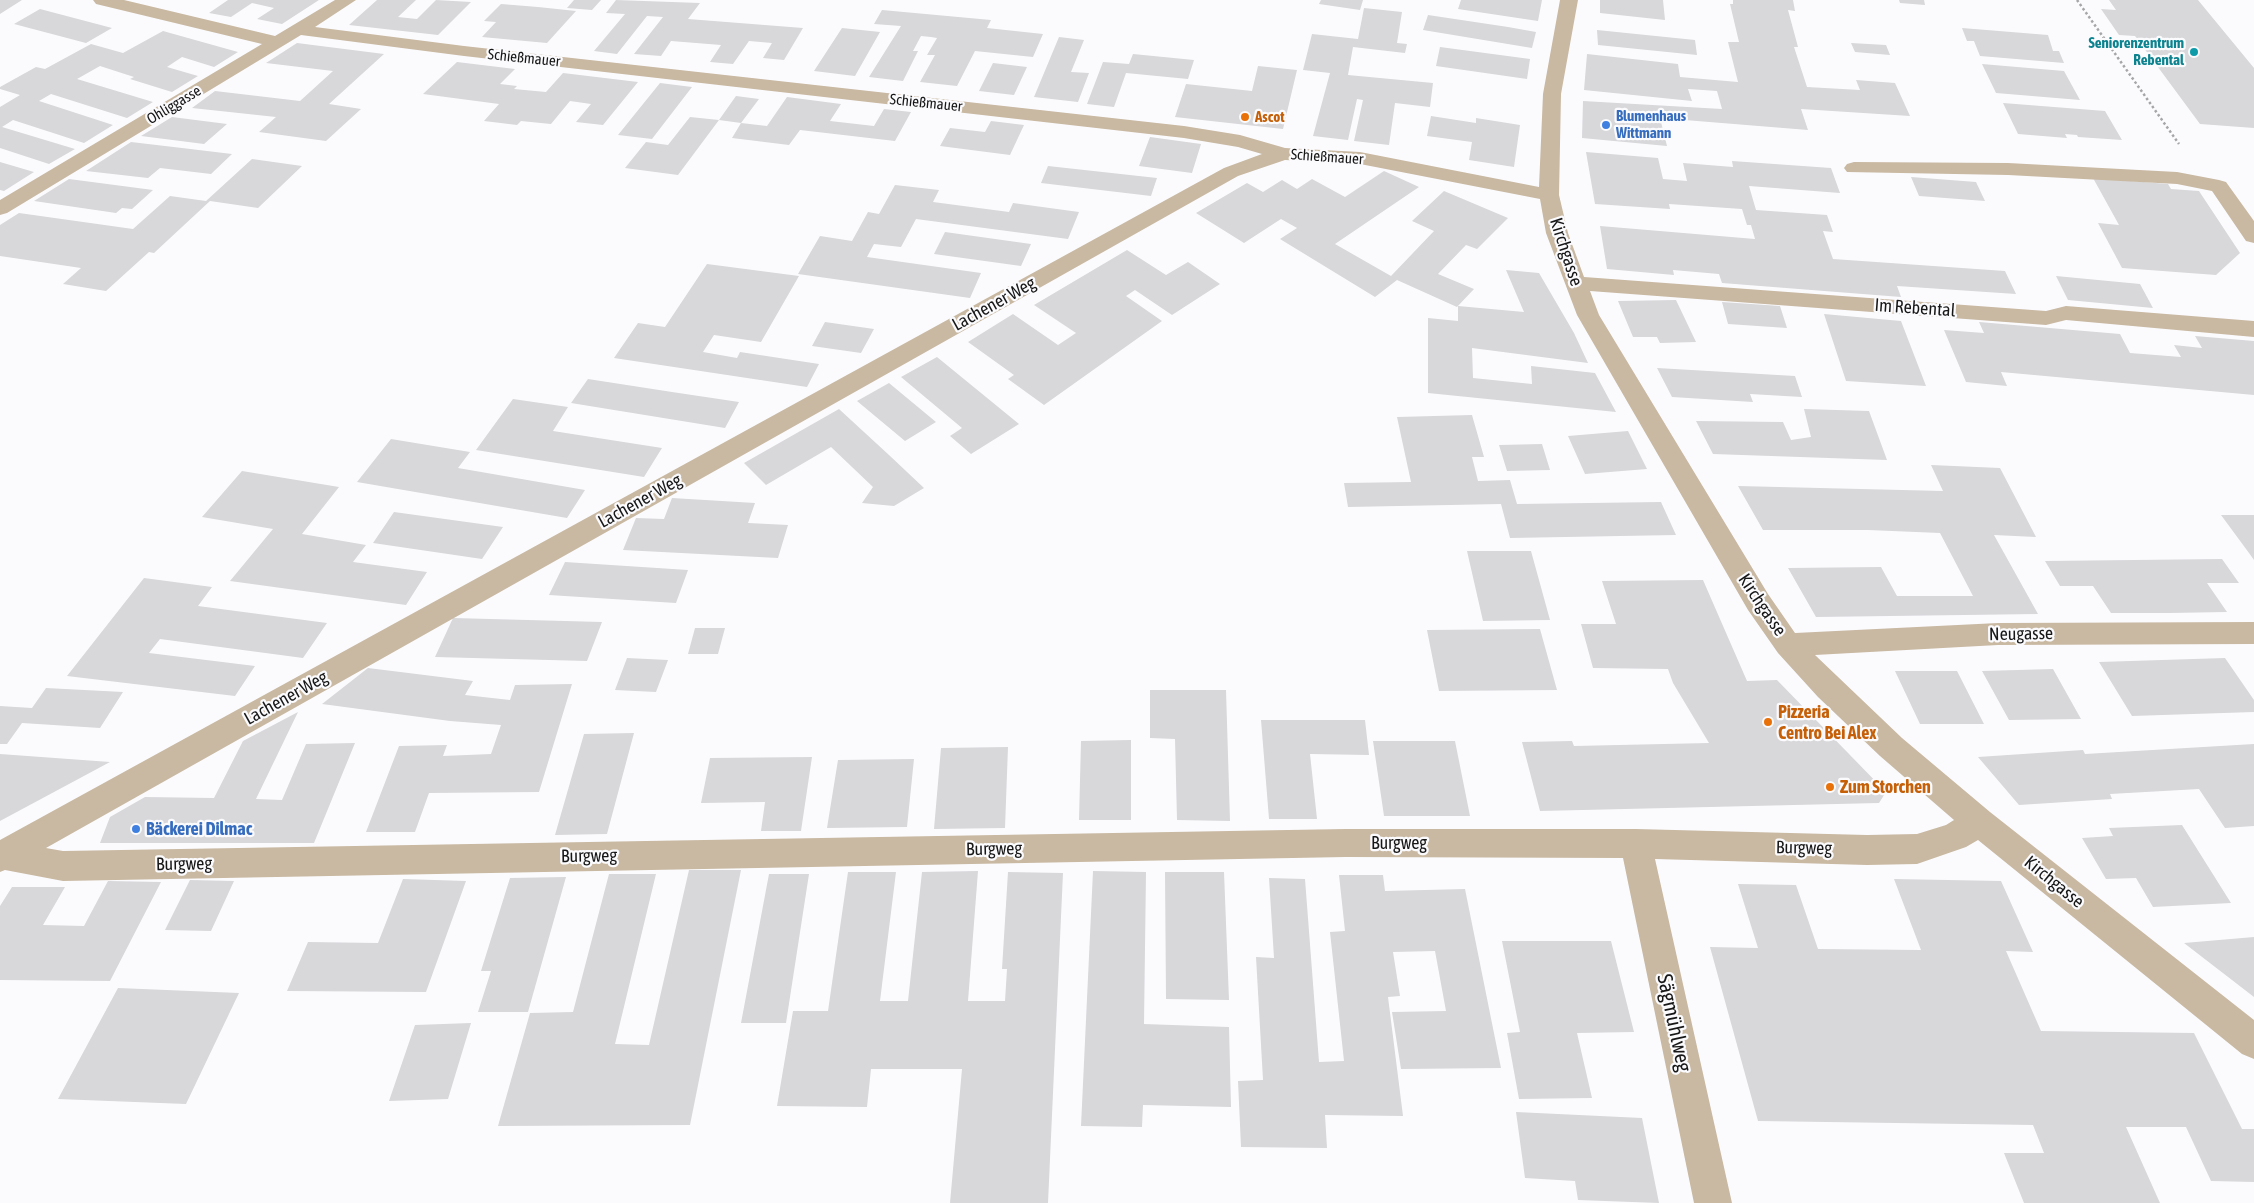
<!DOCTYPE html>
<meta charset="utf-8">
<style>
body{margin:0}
canvas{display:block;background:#fbfbfe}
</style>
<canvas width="2254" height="1203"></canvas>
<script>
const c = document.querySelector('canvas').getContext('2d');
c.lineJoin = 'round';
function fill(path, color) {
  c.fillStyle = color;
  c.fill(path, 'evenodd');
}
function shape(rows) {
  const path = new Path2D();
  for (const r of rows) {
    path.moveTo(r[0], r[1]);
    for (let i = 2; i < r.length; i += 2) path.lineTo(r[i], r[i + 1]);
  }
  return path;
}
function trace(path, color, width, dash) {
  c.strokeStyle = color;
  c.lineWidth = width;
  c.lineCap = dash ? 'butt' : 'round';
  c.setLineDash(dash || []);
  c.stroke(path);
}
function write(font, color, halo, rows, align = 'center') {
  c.font = font + ' "Asap Condensed",sans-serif';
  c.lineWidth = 4.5;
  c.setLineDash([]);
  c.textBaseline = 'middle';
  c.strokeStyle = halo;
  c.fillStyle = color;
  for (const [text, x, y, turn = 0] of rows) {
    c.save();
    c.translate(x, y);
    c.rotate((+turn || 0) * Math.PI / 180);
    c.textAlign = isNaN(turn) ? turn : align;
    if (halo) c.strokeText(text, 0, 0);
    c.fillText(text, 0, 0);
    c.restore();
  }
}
fill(shape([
 [0,0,22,0,0,14],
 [228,0,319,0,282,24,257,19,274,8,252,3,231,17,209,13],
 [377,0,416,0,398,17,417,19,436,0,471,2,438,35,349,25],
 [574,0,601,0,592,10,567,8],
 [616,0,700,3,688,19,803,28,784,60,763,58,772,43,749,41,733,64,710,62,721,45,671,41,661,56,634,54,663,17,647,16,617,54,594,51,625,14,606,13],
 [1321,0,1363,0,1360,10,1319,4],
 [1461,0,1542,0,1538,21,1458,9],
 [1600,0,1663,0,1665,20,1600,13],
 [1733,0,1793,0,1795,11,1788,10,1798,47,1794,47,1807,87,1860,90,1856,80,1895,83,1910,116,1801,109,1808,130,1660,118,1667,146,1582,138,1583,101,1722,109,1717,91,1688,89,1692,101,1584,90,1587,54,1678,64,1680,77,1738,82,1728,42,1739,42,1730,4,1733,4],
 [1899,0,1924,0,1925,5,1900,3],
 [2109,0,2198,0,2254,68,2254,128,2200,124,2135,36,2119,35,2101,9,2116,10],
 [501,4,538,7,576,11,547,43,482,37,496,22,484,21],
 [1364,8,1402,12,1397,43,1407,44,1405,53,1353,47,1348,75,1433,83,1430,107,1395,103,1389,145,1354,141,1363,100,1357,99,1348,140,1313,136,1330,73,1303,70,1312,34,1358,39],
 [40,9,112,28,86,43,14,24],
 [882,10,991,20,987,28,1043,34,1033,57,975,51,957,86,920,82,935,55,927,55,937,38,931,37,921,36,913,51,918,51,903,81,869,77,901,26,874,24],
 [1428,15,1508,27,1536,32,1532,48,1423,30],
 [842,28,880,32,855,76,814,71],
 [1962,28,2048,35,2053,51,2059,51,2064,63,1980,56,1974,41,1967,41],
 [1597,30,1695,40,1697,55,1598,45],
 [163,31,238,52,214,67,182,57,167,67,198,76,172,92,130,79,134,77,100,66,77,79,153,102,127,118,51,94,39,101,113,125,84,143,13,120,2,127,75,149,49,164,0,148,0,107,20,95,0,89,0,87,36,67,45,69,91,44,123,53],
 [1059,37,1084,40,1071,72,1089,73,1078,102,1034,97],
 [297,43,384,54,329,104,361,109,326,141,259,132,276,117,192,108,215,91,300,101,333,71,266,63],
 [1851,43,1886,45,1890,55,1855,52],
 [1440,47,1530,59,1527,79,1436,66],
 [1133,54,1194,60,1188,79,1126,73,1114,107,1087,104,1103,62,1129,64],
 [457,62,515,69,500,84,517,86,514,89,546,92,563,73,638,82,603,125,576,122,591,104,570,101,551,124,521,121,517,125,484,121,499,104,423,94],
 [993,63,1027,67,1014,95,979,91],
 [1982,64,2064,71,2080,100,1996,93],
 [1258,66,1297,70,1283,129,1175,117,1186,84,1252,91],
 [660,83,692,87,652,139,618,135],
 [736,96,759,99,741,123,719,120,678,175,625,168,646,142,668,145,690,117,719,120],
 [787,97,841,104,830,121,874,126,884,109,911,112,895,141,800,130,789,145,732,138,741,123,767,126],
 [2003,103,2105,111,2122,140,2078,137,2077,135,2065,134,2067,138,2018,134],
 [1431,116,1476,123,1476,118,1520,125,1514,167,1469,160,1472,142,1427,136],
 [172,117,227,124,204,144,141,136],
 [991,121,1024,125,1010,155,940,146,950,128,985,132],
 [1150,137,1201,144,1192,173,1139,166],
 [131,142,182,148,232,154,211,174,160,168,148,178,86,171],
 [1586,152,1658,158,1663,179,1687,181,1683,163,1733,167,1732,161,1831,168,1840,193,1749,186,1756,210,1827,215,1833,232,1823,231,1833,259,2005,271,2016,294,1897,286,1901,297,1722,283,1719,274,1673,270,1674,275,1607,269,1600,226,1755,239,1751,225,1747,225,1742,209,1669,204,1670,209,1595,204],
 [252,159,302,166,258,208,210,201,154,253,149,252,106,291,63,284,81,268,0,256,0,225,19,213,133,229,170,196,206,201],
 [0,162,34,172,4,191,0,190],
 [1048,166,1157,178,1151,196,1041,183],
 [1384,171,1419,187,1335,244,1391,276,1434,231,1412,221,1444,191,1508,218,1477,249,1466,245,1438,274,1474,289,1457,307,1397,280,1375,297,1280,239,1297,228,1281,219,1244,243,1196,213,1247,183,1263,192,1282,180,1297,189,1312,179,1345,197],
 [1911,177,1976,182,1985,201,1919,196],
 [2093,178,2168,184,2171,189,2199,191,2240,253,2216,275,2122,268,2098,223,2119,225],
 [69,179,153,190,132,209,122,208,116,213,34,201],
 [895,185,939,190,933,202,1009,212,1013,203,1079,212,1068,239,916,219,901,247,874,244,867,257,981,273,970,298,798,274,820,236,852,241,868,212,879,214],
 [945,232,1031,244,1021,266,934,254],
 [1127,250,1166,275,1188,262,1220,284,1172,315,1135,290,1126,296,1162,321,1044,405,1008,379,1014,375,968,342,1013,314,1058,345,1076,333,1034,305],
 [707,264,799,276,761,342,714,335,703,352,737,358,740,352,819,364,807,387,614,358,638,323,665,327],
 [1506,270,1539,273,1574,333,1588,363,1472,348,1473,378,1532,384,1531,366,1595,373,1616,412,1428,393,1428,318,1458,321,1458,306,1524,312],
 [2056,276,2140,284,2153,308,2068,300],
 [1676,300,1696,342,1660,343,1657,337,1633,337,1618,301],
 [1722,302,1780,306,1787,328,1728,324],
 [1824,314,1901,321,1926,386,1846,381],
 [825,322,874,329,861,353,812,346],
 [1979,322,2120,334,2130,353,2181,357,2174,345,2202,348,2195,336,2254,341,2254,395,2001,372,2007,386,1966,382,1944,330,1984,333],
 [937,357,1019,424,971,454,950,436,962,428,901,377],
 [1657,368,1795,376,1802,397,1750,394,1753,402,1672,397],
 [588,379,672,392,739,402,725,428,571,403],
 [889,383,936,422,905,441,857,401],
 [513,399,568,407,553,431,662,448,644,477,476,450],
 [839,409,889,455,924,488,894,506,862,503,873,487,831,447,766,485,744,463],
 [1804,409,1869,411,1887,460,1713,454,1696,421,1783,422,1791,440,1811,437],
 [1472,415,1484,457,1472,457,1478,481,1510,480,1517,504,1661,502,1676,535,1510,538,1501,504,1348,507,1344,483,1411,482,1397,417],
 [1628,431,1647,469,1585,474,1568,436],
 [391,439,470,452,458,468,585,490,567,518,357,482],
 [1542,444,1550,470,1507,471,1499,445],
 [1931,465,2000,468,2036,537,1994,535,2038,614,1816,617,1788,568,1881,567,1897,596,1973,596,1940,533,1868,530,1763,530,1738,486,1943,491],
 [242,471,339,487,302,534,366,545,353,562,427,572,406,605,230,581,273,529,202,517],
 [672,498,755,503,748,523,788,525,778,558,623,550,636,518,664,519],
 [394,512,503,527,482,559,373,543],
 [2221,515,2254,515,2254,560,2249,553],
 [1467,551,1531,551,1550,620,1483,621],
 [2222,559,2239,583,2207,583,2227,612,2169,613,2111,613,2093,586,2060,586,2045,561],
 [565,562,688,570,676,603,549,595],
 [144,578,212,587,198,606,327,623,303,658,160,639,149,653,255,666,235,696,67,676],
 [1703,580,1747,681,1777,680,1886,792,1879,803,1540,811,1522,742,1572,741,1574,746,1709,743,1673,683,1668,669,1593,668,1581,624,1616,624,1602,581],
 [453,618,602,622,587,661,435,657],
 [695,628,725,628,718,654,688,654],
 [1540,629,1557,690,1439,691,1427,630],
 [627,658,668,660,656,692,615,690],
 [2225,658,2254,700,2254,712,2132,716,2099,662],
 [368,668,473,681,465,695,510,700,515,685,572,684,539,792,429,793,415,832,366,832,399,746,447,745,443,756,491,754,501,725,450,721,322,704],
 [2053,669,2081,719,2009,720,1982,671],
 [1895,671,1957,671,1984,724,1920,724],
 [46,688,123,692,100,728,22,723,7,744,0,744,0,706,32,708],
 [1150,690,1226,690,1230,821,1177,820,1175,739,1150,738],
 [298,712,256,799,282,800,306,744,355,743,314,843,100,843,110,817,145,797,214,798,243,741],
 [1261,720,1365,720,1369,755,1310,754,1317,819,1269,819],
 [634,733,607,834,555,835,584,734],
 [1131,740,1131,820,1079,820,1081,741],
 [1373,741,1455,741,1470,816,1384,816],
 [2254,744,2254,826,2225,828,2199,789,2110,794,2112,799,2019,805,1978,757,2083,750,2085,754],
 [1008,747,1005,828,934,829,941,748],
 [0,754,110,762,0,821],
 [812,757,801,831,761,831,765,802,701,803,710,758],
 [914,759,907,827,827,828,838,760],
 [2182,825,2231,903,2153,907,2136,878,2106,879,2082,838,2113,836,2109,828],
 [689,870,741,870,690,1125,498,1126,530,1013,573,1012,609,874,656,874,615,1044,649,1045],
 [978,871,968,1001,1005,1001,1007,969,1002,969,1008,872,1063,873,1048,1203,950,1203,962,1069,871,1069,867,1107,777,1106,793,1011,828,1011,848,872,896,872,880,1001,908,1001,922,872],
 [1093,871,1146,872,1144,1024,1229,1027,1231,1107,1143,1105,1142,1127,1081,1126],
 [1165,872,1224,872,1229,1000,1166,999],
 [769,874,809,874,786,1023,741,1023],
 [1339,875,1383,875,1385,891,1465,889,1501,1068,1401,1069,1392,1012,1446,1011,1435,951,1393,952,1400,996,1388,997,1403,1116,1325,1115,1327,1148,1241,1147,1238,1081,1263,1080,1256,957,1274,958,1269,878,1305,879,1319,1062,1344,1061,1330,932,1345,931],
 [566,877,528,1012,478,1012,491,971,481,971,510,878],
 [403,879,466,881,426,992,287,991,308,942,378,943],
 [1894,879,2001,881,2033,952,2006,951,2041,1031,2194,1033,2242,1129,2254,1129,2254,1182,2211,1181,2186,1127,2126,1127,2160,1203,2024,1203,2004,1153,2044,1153,2033,1125,1758,1121,1710,947,1758,948,1738,884,1796,885,1818,949,1921,950],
 [190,880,234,881,211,931,165,930],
 [108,881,161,882,110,981,0,980,0,906,12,887,65,887,43,925,84,926],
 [2254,937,2254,997,2184,943],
 [1502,941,1611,941,1634,1032,1577,1033,1592,1098,1519,1099,1507,1033,1520,1032],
 [118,988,239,993,186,1104,58,1099],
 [471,1023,448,1099,389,1101,415,1025],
 [1516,1112,1642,1118,1659,1203,1578,1200,1575,1181,1525,1178]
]), '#d8d8db');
trace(shape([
 [2077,0,2179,144]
]), '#a6a6a8', 2.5, [2.5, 2.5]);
fill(shape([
 [93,0,124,0,275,36,335,0,356,0,315,27,464,46,1184,126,1240,135,1285,148,1360,152,1539,187,1543,94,1560,0,1578,0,1561,94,1559,195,1568,233,1584,277,2046,311,2066,306,2254,321,2254,337,2066,320,2046,325,1590,291,1599,315,1768,594,1795,633,1998,623,2254,622,2254,644,1998,645,1815,655,1902,738,1990,812,2254,1020,2254,1059,2242,1054,1978,840,1966,847,1917,864,1867,865,1655,859,1732,1203,1694,1203,1623,858,1346,857,63,881,5,870,0,872,0,840,1224,168,1262,154,1238,147,1184,138,464,56,301,35,7,213,0,215,0,200,262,44,96,4,93,0],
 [1285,160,1360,164,1540,199,1546,233,1577,315,1748,610,1778,653,1818,697,1880,756,1954,820,1946,825,1917,834,1867,835,1636,829,1346,829,63,851,46,848,1238,176,1285,160],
 [1854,162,2008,163,2177,172,2219,180,2226,182,2254,221,2254,243,2246,241,2212,191,2177,184,2008,175,1847,172,1844,168,1847,164,1854,162]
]), '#c9b9a2');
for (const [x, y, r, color] of [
 [2194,52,5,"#0f9aa8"],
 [1245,117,5,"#e8710a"],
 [1606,125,5,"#3f7fe0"],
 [1768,722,5,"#e8710a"],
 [1830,787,5,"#e8710a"],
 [136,829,5,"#3f7fe0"]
]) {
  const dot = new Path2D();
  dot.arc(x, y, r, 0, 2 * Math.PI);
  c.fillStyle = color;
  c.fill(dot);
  trace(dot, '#fbfbfe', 2);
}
write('bold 15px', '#0d838f', '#fbfbfe', [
 ["Seniorenzentrum",2184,43],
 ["Rebental",2184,60]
], 'right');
write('15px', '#171718', '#fbfbfe', [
 ["Schießmauer",524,58,6],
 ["Schießmauer",926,103,6],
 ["Ohliggasse",174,105,-31],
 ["Schießmauer",1327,157,4]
]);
write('bold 15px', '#366cbe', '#fbfbfe', [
 ["Blumenhaus",1616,116],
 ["Wittmann",1616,133]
], 'left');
write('bold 15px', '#c56008', '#fbfbfe', [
 ["Ascot",1255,117]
], 'left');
write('18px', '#171718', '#fbfbfe', [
 ["Kirchgasse",1566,252,72],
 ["Lachener Weg",994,304,-29],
 ["Im Rebental",1915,308,4],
 ["Lachener Weg",640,501,-29],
 ["Kirchgasse",1762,605,56],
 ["Neugasse",2021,634,-1],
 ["Lachener Weg",286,698,-29],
 ["Burgweg",1399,843],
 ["Burgweg",1804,848,1],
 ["Burgweg",994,849,-1],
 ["Burgweg",589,856,-1],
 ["Burgweg",184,864,-1],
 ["Kirchgasse",2054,882,39]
]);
write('bold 18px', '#c56008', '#fbfbfe', [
 ["Pizzeria",1778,712],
 ["Centro Bei Alex",1778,733],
 ["Zum Storchen",1840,787]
], 'left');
write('bold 18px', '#366cbe', '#fbfbfe', [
 ["Bäckerei Dilmac",146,829]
], 'left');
write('21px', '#171718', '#fbfbfe', [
 ["Sägmühlweg",1674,1023,78]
]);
</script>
